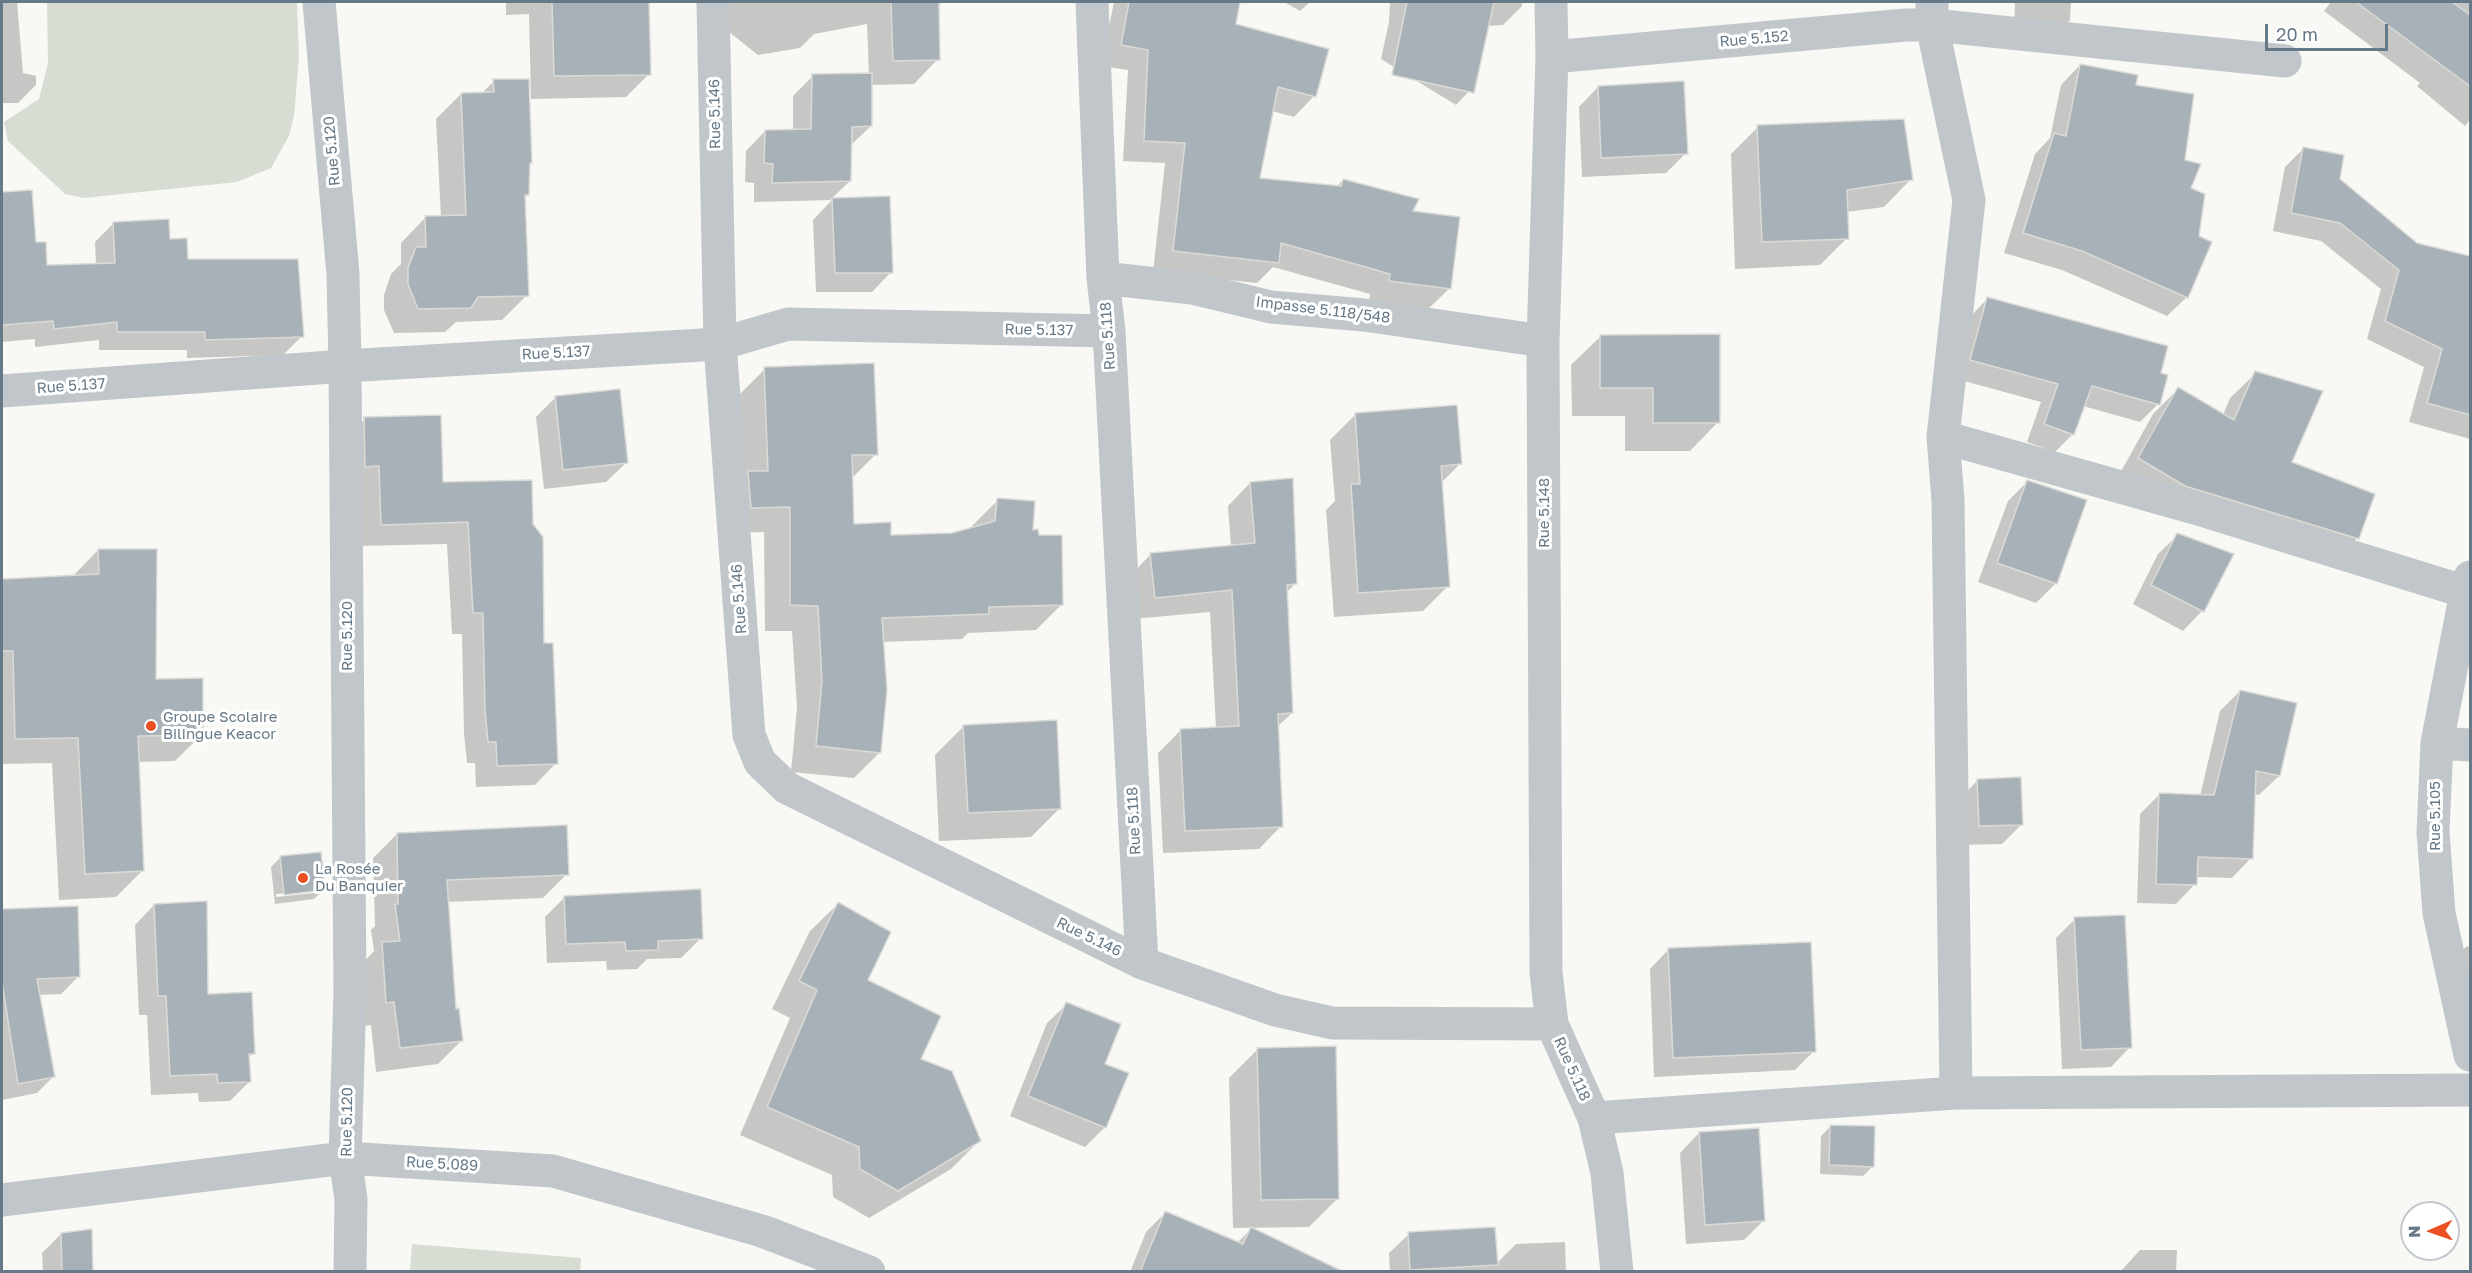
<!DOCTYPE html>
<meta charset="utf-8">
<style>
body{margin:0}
#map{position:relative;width:2472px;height:1273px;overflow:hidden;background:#f8f8f5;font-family:"Golos Text",sans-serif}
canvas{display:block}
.frame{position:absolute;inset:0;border:3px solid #667988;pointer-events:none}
.north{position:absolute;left:2400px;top:1201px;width:60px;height:60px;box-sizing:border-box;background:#fff;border:2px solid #c2c9cf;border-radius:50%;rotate:268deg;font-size:16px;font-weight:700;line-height:24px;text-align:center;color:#667988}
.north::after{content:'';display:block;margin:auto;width:21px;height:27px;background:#eb4f22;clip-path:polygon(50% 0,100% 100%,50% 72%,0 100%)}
.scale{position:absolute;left:2265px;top:24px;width:123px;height:27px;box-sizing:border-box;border:3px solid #667988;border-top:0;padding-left:8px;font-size:18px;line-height:21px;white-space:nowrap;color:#667988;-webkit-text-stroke:4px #fff;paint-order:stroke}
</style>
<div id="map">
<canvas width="2472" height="1273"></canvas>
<div class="frame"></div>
<div class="north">N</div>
<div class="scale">20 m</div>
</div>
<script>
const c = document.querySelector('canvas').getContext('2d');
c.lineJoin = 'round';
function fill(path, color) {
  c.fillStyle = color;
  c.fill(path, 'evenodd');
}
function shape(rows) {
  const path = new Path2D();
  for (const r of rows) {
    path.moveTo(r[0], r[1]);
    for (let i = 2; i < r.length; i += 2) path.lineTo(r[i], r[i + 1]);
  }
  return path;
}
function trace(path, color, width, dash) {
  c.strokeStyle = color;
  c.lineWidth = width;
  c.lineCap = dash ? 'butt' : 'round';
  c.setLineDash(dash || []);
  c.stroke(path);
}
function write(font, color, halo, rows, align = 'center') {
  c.font = font + ' "Golos Text",sans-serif';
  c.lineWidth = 6;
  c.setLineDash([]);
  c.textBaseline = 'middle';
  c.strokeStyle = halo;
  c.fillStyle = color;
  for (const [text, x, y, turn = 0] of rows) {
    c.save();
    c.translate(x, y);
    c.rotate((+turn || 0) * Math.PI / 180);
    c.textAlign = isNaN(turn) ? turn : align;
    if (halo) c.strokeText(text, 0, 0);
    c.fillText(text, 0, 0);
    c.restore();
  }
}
fill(shape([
 [47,2,297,2,299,57,294,116,289,136,271,168,237,182,84,198,65,194,8,141,4,122,39,99,48,63],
 [412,1244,581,1258,580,1271,410,1271]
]), '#d8ddd4');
fill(shape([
 [2,2,17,2,23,73,36,76,36,85,18,103,2,103],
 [506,2,648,2,649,74,626,97,531,99,529,14,506,15],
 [725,2,942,2,937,8,938,59,914,84,870,85,871,126,851,145,850,181,830,200,889,198,891,272,872,292,816,292,813,220,832,200,754,202,754,183,745,182,746,151,765,131,793,131,793,96,813,76,869,75,867,24,814,34,800,48,758,55,724,28],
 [1114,2,1225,2,1211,75,1227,49,1314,96,1294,117,1272,111,1259,179,1336,187,1343,180,1410,212,1449,289,1428,309,1369,302,1370,294,1273,267,1257,283,1153,272,1165,163,1123,161,1128,70,1101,66],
 [1284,2,1310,2,1300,11],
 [1390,2,1522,2,1522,6,1503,25,1487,26,1474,86,1456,105,1381,59,1389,22],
 [2015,2,2071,2,2070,20,2050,39,2014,35],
 [2331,2,2470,2,2470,120,2465,126,2417,86,2420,83,2324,11],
 [2080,65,2134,86,2183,161,2189,189,2187,297,2167,316,2062,270,2004,253,2035,154,2050,138,2061,85],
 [494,81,528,165,528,194,524,198,527,295,502,320,456,322,445,332,394,333,384,310,384,295,391,274,401,264,401,243,425,218,441,217,436,119,461,94,481,94],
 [1598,87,1686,153,1666,173,1582,177,1579,107],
 [1758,127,1911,179,1884,207,1846,212,1847,238,1820,265,1735,269,1731,154],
 [2303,149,2416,244,2470,258,2470,439,2409,422,2424,367,2367,339,2381,289,2321,241,2273,231,2285,167],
 [30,191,35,244,45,267,96,265,95,242,114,223,187,260,302,336,283,355,187,358,187,350,99,350,99,340,35,347,35,339,2,342,2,193],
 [1987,299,2159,374,2158,404,2140,422,2083,406,2073,434,2055,452,2027,442,2041,402,1953,378,1970,317],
 [1600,337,1718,422,1690,451,1625,451,1625,416,1572,416,1571,365],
 [765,369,876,454,851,479,853,525,890,537,953,535,971,529,972,526,998,500,1032,531,1062,604,1036,630,968,633,962,639,882,642,880,752,854,778,791,772,797,708,792,631,765,631,764,532,725,533,739,395],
 [2256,373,2290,463,2357,538,2332,563,2114,484,2153,414,2178,389,2223,415,2230,398],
 [555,398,626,463,606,482,544,489,536,417],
 [1355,415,1460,464,1441,483,1448,586,1423,611,1334,617,1326,510,1335,501,1330,440],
 [365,419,441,484,532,525,542,645,556,763,535,785,476,787,475,763,467,763,464,733,462,634,452,634,447,544,359,546,343,441],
 [2027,482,2085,501,2055,584,2036,603,1978,582,2008,501],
 [1250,483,1295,584,1286,593,1292,713,1277,727,1281,826,1259,849,1163,853,1158,753,1181,730,1216,729,1210,612,1133,619,1129,577,1151,554,1231,546,1228,506],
 [2178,535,2202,611,2183,631,2133,604,2158,554],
 [98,550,154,681,202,734,175,761,137,762,142,871,116,897,59,900,52,763,2,764,2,580,72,577],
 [2240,691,2279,776,2259,795,2253,794,2251,858,2232,878,2196,877,2195,884,2176,904,2137,903,2140,814,2160,794,2200,796,2220,711],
 [964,726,1059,809,1031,837,939,841,935,755],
 [1978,780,2022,824,2002,844,1960,845,1958,800],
 [397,834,567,874,543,898,447,902,454,1010,462,1040,438,1064,376,1072,371,1025,362,1026,358,968,374,951,371,930,375,926,373,858],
 [280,858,323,890,314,899,275,904,271,867],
 [315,890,315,893,276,897,276,894],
 [565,897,701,938,681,958,647,959,637,969,607,970,606,961,547,963,545,917],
 [838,904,866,980,919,1060,979,1141,951,1169,869,1218,833,1197,832,1175,740,1135,790,1018,772,1009,810,931],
 [154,905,207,995,253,1053,248,1058,249,1082,230,1101,199,1102,198,1093,151,1095,147,1015,139,1015,135,925],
 [76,907,78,977,61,994,38,995,54,1076,37,1093,2,1100,2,911],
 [2075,919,2130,1047,2111,1067,2062,1069,2056,938],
 [2470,946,2470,1024,2446,966,2466,947],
 [1669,949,1814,1051,1795,1070,1654,1077,1650,969],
 [1067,1004,1103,1065,1105,1127,1085,1147,1010,1116,1047,1023],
 [1258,1049,1338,1198,1309,1227,1233,1228,1229,1078],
 [1831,1126,1873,1166,1863,1176,1820,1174,1821,1136],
 [1699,1133,1764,1220,1744,1240,1686,1244,1680,1153],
 [1166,1212,1237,1243,1251,1229,1302,1272,1130,1272,1146,1232],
 [61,1234,91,1272,43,1272,42,1253],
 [1409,1234,1496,1264,1516,1244,1565,1242,1566,1272,1390,1272,1389,1253],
 [2140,1250,2177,1250,2176,1272,2120,1272]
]), '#0003');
const building = shape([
 [552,2,649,2,651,75,554,76,552,2],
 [891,2,939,2,940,60,893,61,891,2],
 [1129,2,1240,2,1236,24,1329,49,1316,97,1278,87,1260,178,1341,186,1343,179,1419,199,1413,211,1460,217,1451,289,1389,281,1390,274,1281,243,1279,263,1173,251,1185,143,1144,141,1148,50,1121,45,1129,2],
 [1407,2,1494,2,1474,93,1392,75,1407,2],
 [2356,2,2452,2,2470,15,2470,86,2356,2],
 [2080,64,2138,75,2136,85,2194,94,2185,160,2201,164,2191,188,2205,194,2199,236,2212,242,2188,298,2082,251,2023,233,2054,133,2066,136,2080,64],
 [872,73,872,126,852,127,851,181,772,183,773,164,764,163,765,130,811,129,812,74,872,73],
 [493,79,529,79,532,163,530,163,529,195,525,195,529,296,478,297,471,308,418,309,408,284,408,268,416,247,426,247,425,216,466,215,461,93,494,92,493,79],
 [1684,81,1688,154,1601,158,1598,86,1684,81],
 [1904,119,1913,180,1847,190,1849,239,1762,242,1757,125,1904,119],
 [2303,147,2344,155,2340,179,2417,243,2470,256,2470,415,2427,403,2442,349,2385,321,2399,270,2340,223,2291,213,2303,147],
 [32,190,36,242,46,242,47,265,115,263,113,222,169,219,170,239,187,238,188,259,298,259,304,337,205,340,205,332,117,332,117,322,54,329,53,321,2,325,2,192,32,190],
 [890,196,893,273,835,273,832,198,890,196],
 [1987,297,2168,346,2161,373,2168,375,2160,405,2092,386,2074,435,2044,424,2058,384,1970,360,1987,297],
 [1720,334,1720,423,1653,423,1653,388,1600,388,1600,335,1720,334],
 [874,363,878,455,852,455,854,524,891,522,891,535,952,533,995,521,997,498,1035,501,1033,530,1038,529,1039,535,1062,535,1063,605,989,607,989,614,882,618,887,690,881,753,816,746,822,681,818,606,790,605,790,507,751,508,748,471,768,471,764,367,874,363],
 [2255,371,2323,391,2292,462,2375,494,2359,539,2185,486,2138,458,2178,387,2234,420,2255,371],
 [620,389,628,463,563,470,555,396,620,389],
 [1457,405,1462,464,1441,466,1450,587,1358,593,1351,484,1360,484,1355,413,1457,405],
 [441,415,443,482,532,480,533,524,543,537,544,643,553,643,558,764,497,766,496,742,488,742,485,710,483,613,473,613,468,522,381,525,379,466,365,467,364,417,441,415],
 [1293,478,1297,584,1287,585,1293,713,1278,714,1283,827,1185,831,1180,729,1239,726,1232,590,1155,598,1150,553,1255,543,1250,482,1293,478],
 [2027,480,2087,500,2057,584,1997,563,2027,480],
 [2177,533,2234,554,2204,612,2151,585,2177,533],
 [98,549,157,549,156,679,203,678,203,735,138,736,144,871,85,874,78,738,15,739,13,651,2,651,2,579,99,574,98,549],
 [2240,690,2297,703,2280,776,2256,771,2253,859,2198,857,2197,885,2156,884,2159,793,2214,795,2240,690],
 [1057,720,1061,809,968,813,963,725,1057,720],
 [2021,777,2023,825,1979,826,1977,779,2021,777],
 [567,825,569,875,447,880,456,1009,459,1008,463,1041,400,1048,394,1002,386,1003,382,942,400,941,395,904,398,904,397,833,567,825],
 [321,852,325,890,284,895,280,856,321,852],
 [701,889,703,939,658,941,658,950,626,951,625,942,566,944,564,896,701,889],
 [207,901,208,994,252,992,255,1054,249,1054,251,1082,218,1083,217,1074,170,1076,166,996,158,996,154,904,207,901],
 [838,902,891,932,868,980,941,1016,921,1059,952,1071,981,1141,898,1191,860,1169,859,1147,767,1107,817,990,799,981,838,902],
 [78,906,80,977,37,979,55,1077,18,1084,2,982,2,909,78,906],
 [2125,915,2132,1048,2081,1050,2074,917,2125,915],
 [1811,942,1816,1052,1673,1058,1668,948,1811,942],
 [1066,1002,1121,1024,1105,1064,1129,1073,1106,1128,1028,1096,1066,1002],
 [1336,1046,1339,1199,1261,1200,1257,1048,1336,1046],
 [1830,1125,1875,1126,1874,1167,1829,1165,1830,1125],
 [1759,1128,1765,1221,1705,1225,1699,1132,1759,1128],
 [1165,1211,1243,1244,1251,1227,1344,1272,1140,1272,1165,1211],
 [1495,1227,1498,1265,1410,1270,1408,1232,1495,1227],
 [92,1229,93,1272,62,1272,61,1233,92,1229]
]);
fill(building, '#a8b1b7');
trace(building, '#dadad7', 1.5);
trace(shape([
 [319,2,343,274,345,366,350,993,345,1158,351,1199,350,1272],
 [713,2,720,344,749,735,760,762,787,788,1142,963],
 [1092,2,1103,278,1109,331,1142,963,1275,1010,1332,1023,1552,1024,1594,1118,1607,1173,1617,1272],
 [1551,2,1552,57,1543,341,1546,972,1552,1024],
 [1552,57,1906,25,1932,25,1932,2],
 [1103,278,1192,288,1271,307,1364,315,1543,341],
 [2,391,345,366,720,344,788,324,1109,331],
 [1943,437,2195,508,2466,592],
 [2470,577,2466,592,2437,743,2433,832,2439,913,2470,1055],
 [2437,743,2470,745],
 [1956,1093,1948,500,1943,437,1969,200,1932,25,2285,61],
 [1594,1118,1956,1093,2470,1090],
 [2,1200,345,1158,553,1171,762,1231,869,1272]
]), '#c1c6ca', 33);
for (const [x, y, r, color] of [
 [151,726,6,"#eb4f22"],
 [303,878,6,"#eb4f22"]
]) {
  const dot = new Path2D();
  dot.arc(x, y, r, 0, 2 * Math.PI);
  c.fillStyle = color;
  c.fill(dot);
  trace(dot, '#fff', 2);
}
write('15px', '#667988', '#fff', [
 ["Rue 5.152",1754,39,-5],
 ["Rue 5.146",715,114,-91],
 ["Rue 5.120",332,151,-95],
 ["Impasse 5.118/548",1323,310,7],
 ["Rue 5.137",1039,330,1],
 ["Rue 5.118",1108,336,-94],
 ["Rue 5.137",556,353,-3],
 ["Rue 5.137",71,386,-4],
 ["Rue 5.148",1544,513,-90],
 ["Rue 5.146",739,599,-94],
 ["Rue 5.120",347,636,-90],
 ["Rue 5.105",2435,816,-90],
 ["Rue 5.118",1134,821,-93],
 ["Rue 5.146",1089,937,26],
 ["Rue 5.118",1572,1069,66],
 ["Rue 5.120",347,1122,-89],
 ["Rue 5.089",442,1164,3]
]);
write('15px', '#667988', '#fff', [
 ["Groupe Scolaire",163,717],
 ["Bilingue Keacor",163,734],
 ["La Rosée",315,869],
 ["Du Banquier",315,886]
], 'left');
</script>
